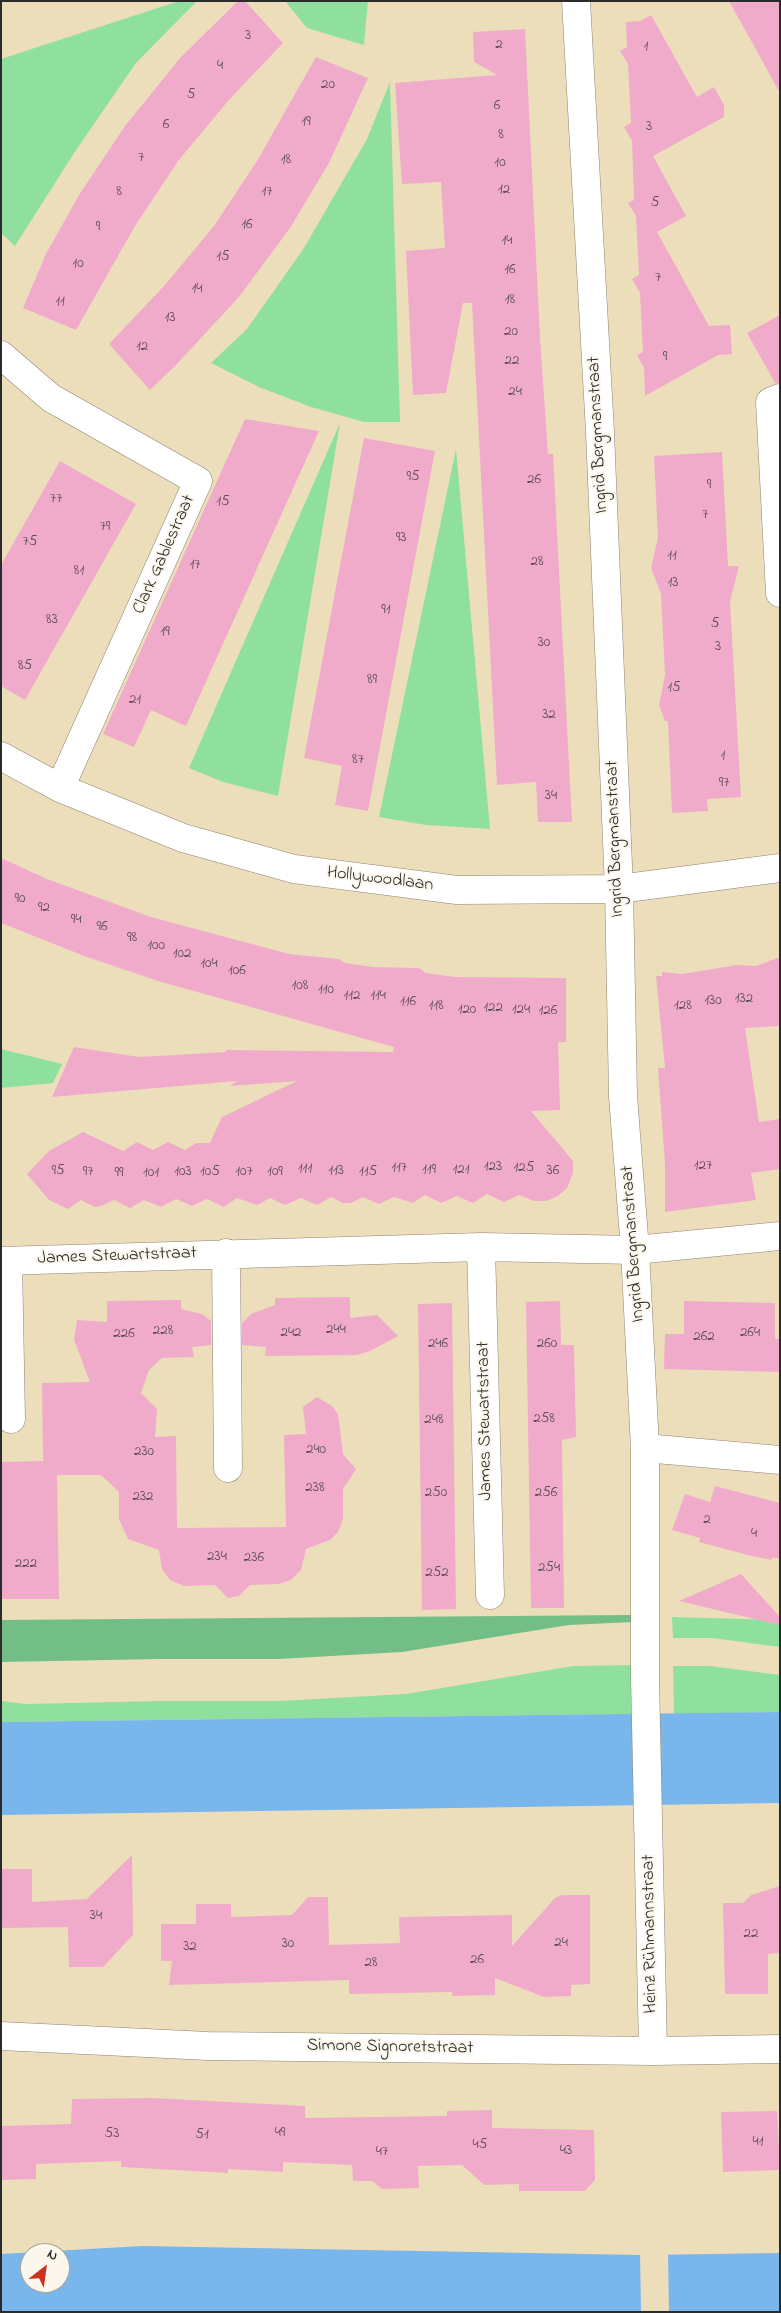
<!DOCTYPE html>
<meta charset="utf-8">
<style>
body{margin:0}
#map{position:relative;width:781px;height:2313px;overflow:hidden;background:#eddebb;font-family:"Indie Flower",sans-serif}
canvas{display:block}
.frame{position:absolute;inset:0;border:2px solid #2b2b2b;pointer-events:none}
.north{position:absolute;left:20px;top:2243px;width:50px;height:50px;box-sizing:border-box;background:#fbf7ec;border:1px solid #a8a59f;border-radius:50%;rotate:30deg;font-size:14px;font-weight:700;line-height:20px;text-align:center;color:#2b2b2b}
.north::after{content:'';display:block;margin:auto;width:18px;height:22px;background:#c8321e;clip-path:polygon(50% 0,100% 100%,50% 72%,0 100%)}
</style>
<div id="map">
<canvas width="781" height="2313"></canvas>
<div class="frame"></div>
<div class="north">N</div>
</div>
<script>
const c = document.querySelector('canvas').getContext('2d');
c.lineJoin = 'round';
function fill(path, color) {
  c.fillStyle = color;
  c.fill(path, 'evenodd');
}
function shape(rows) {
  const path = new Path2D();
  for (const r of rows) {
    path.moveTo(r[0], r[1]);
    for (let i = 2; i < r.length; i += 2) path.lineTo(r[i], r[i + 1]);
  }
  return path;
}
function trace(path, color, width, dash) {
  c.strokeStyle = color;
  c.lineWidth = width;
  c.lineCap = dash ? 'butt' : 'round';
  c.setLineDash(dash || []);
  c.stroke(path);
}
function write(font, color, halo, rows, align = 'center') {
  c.font = font + ' "Indie Flower",sans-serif';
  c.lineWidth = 4;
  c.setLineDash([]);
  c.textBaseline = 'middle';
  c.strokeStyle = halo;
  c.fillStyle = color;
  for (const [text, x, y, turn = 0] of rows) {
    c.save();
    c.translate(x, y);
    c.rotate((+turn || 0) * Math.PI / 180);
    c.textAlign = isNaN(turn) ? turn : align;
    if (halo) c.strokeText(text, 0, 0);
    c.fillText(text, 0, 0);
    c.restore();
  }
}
fill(shape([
 [179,1,197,1,136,63,76,150,15,246,1,233,1,59],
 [285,1,368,1,364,45,307,28],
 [390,82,400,422,364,422,311,407,259,387,211,363,247,329,304,248,367,139],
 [340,423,278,796,223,782,189,768],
 [456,449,490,829,426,825,379,817],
 [1,1049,62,1064,53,1083,1,1088],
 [672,1617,780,1620,780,1647,712,1638,673,1638],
 [634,1665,635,1714,1,1722,1,1701,26,1704,159,1701,280,1701,406,1694,573,1666],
 [673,1666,710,1666,780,1675,780,1712,674,1714]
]), '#8fe09f');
fill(shape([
 [632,1615,633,1622,569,1625,402,1652,279,1659,159,1659,1,1662,1,1620]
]), '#73be86');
fill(shape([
 [780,1712,780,1803,1,1815,1,1722],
 [142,2246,641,2255,780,2253,780,2312,1,2312,1,2254],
 [30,2253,60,2253,60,2283,30,2283]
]), '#79b6ec');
fill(shape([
 [640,2252,668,2252,669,2312,641,2312]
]), '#eddebb');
fill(shape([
 [238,1,245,1,283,43,228,101,178,161,135,226,76,330,23,308,46,254,79,195,125,126,181,57],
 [729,1,780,1,780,93,749,37],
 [651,15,697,97,714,87,724,105,724,117,653,156,686,216,657,232,709,326,730,325,732,354,718,355,645,396,644,368,637,355,643,352,640,293,632,279,639,275,636,216,628,203,634,200,632,141,624,127,631,123,628,64,620,51,627,47,626,22,640,21],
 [525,29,540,338,548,454,553,454,572,822,538,822,536,782,497,785,472,303,463,303,446,393,413,395,406,251,445,248,441,182,402,184,395,83,497,75,474,62,473,32],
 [316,57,368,78,329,163,290,228,239,297,176,365,150,390,109,344,164,286,214,226,257,161],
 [780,315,780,383,775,383,747,333],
 [245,419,319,431,186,726,151,710,134,747,103,734],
 [364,438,435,451,368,811,335,805,342,766,304,758],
 [722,452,728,566,739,566,730,602,741,797,707,799,708,811,672,813,668,721,665,721,659,705,665,675,661,594,651,568,658,538,654,456],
 [60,461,136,504,25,700,1,686,1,565],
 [1,858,47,879,151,917,289,954,339,959,345,963,373,967,419,968,426,973,455,977,566,978,566,1042,558,1042,560,1110,531,1111,573,1161,573,1173,567,1188,558,1196,546,1201,534,1201,519,1195,504,1202,487,1194,473,1203,457,1196,441,1203,425,1195,413,1203,394,1197,379,1204,363,1197,351,1203,343,1203,331,1197,317,1205,301,1198,285,1205,270,1198,257,1205,237,1198,224,1207,207,1199,192,1206,176,1199,161,1207,144,1200,130,1208,114,1200,101,1206,95,1207,81,1200,68,1209,49,1200,27,1174,49,1151,83,1132,123,1151,137,1142,153,1150,168,1142,185,1150,196,1143,210,1143,222,1117,297,1081,230,1086,237,1081,52,1097,74,1047,139,1057,226,1052,226,1050,393,1052,394,1047,158,981,87,957,1,923],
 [780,957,780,1026,745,1028,759,1122,780,1119,780,1169,751,1173,756,1200,665,1212,665,1164,658,1068,665,1068,656,976,662,976,662,972,682,974,737,965,756,966],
 [350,1297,350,1318,377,1315,398,1336,370,1351,357,1355,265,1356,266,1347,242,1345,242,1323,251,1314,275,1305,275,1298],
 [181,1300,181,1309,202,1314,211,1321,211,1345,192,1347,194,1357,162,1358,149,1370,141,1393,157,1409,155,1437,176,1436,177,1528,286,1527,284,1435,306,1434,303,1407,317,1397,332,1406,338,1414,343,1454,356,1469,343,1489,343,1519,338,1532,330,1540,306,1549,301,1570,291,1580,279,1584,250,1585,239,1596,228,1598,215,1585,184,1586,170,1580,162,1569,159,1550,128,1539,119,1519,119,1492,101,1475,57,1475,59,1599,1,1599,1,1462,43,1461,42,1383,90,1382,74,1340,77,1320,107,1322,107,1301],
 [560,1301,561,1345,574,1345,576,1437,562,1440,564,1608,531,1608,526,1302],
 [684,1301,775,1303,775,1339,780,1339,780,1372,664,1369,665,1334,684,1334],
 [452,1303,456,1609,422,1610,418,1304],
 [715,1486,780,1503,780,1558,772,1558,771,1560,748,1555,699,1542,700,1538,672,1530,685,1494,710,1502],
 [741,1574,780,1617,780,1625,679,1601],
 [132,1855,133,1935,103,1967,69,1967,68,1927,1,1928,1,1869,32,1869,32,1902,87,1899],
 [780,1886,780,1953,768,1954,768,1994,725,1994,723,1903,743,1903,751,1895],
 [562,1895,590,1895,590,1984,571,1985,571,1996,544,1997,495,1978,495,1995,452,1996,452,1992,349,1994,349,1980,169,1985,172,1961,161,1961,161,1924,196,1924,196,1904,231,1904,231,1917,292,1915,308,1897,328,1897,329,1945,400,1943,399,1917,512,1915,512,1946,555,1898],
 [153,2098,305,2106,305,2118,447,2116,447,2111,492,2110,492,2128,594,2130,595,2180,585,2191,519,2191,519,2184,484,2185,462,2165,418,2166,419,2188,382,2189,372,2181,353,2181,352,2165,283,2162,283,2172,228,2169,228,2173,121,2167,121,2161,36,2164,36,2179,1,2180,1,2126,71,2124,72,2099],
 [777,2111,780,2170,723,2172,721,2112]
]), '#f0abca');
const minor = shape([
 [576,1,600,432,619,889,623,1096,635,1250,645,1448,645,1678,653,2051],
 [1,355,51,398,198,481,60,788],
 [780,398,770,402,780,593],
 [1,756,60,788,183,838,294,869,457,890,619,889,780,868],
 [481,1247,490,1595],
 [226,1253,228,1468],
 [1,1261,481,1247,635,1250,780,1236],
 [8,1261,11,1419],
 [645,1448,780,1460],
 [1,2036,208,2046,653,2051,780,2049]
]);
trace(minor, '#8c8473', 29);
trace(minor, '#fff', 28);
write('15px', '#5c4b53', null, [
 ["3",248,37],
 ["2",499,46],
 ["1",646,48],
 ["4",220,67],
 ["20",328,86],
 ["5",191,96],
 ["6",497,107],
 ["19",306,123],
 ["6",166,126],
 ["3",649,128],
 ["8",501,136],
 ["7",141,159],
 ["18",286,161],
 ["10",500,164],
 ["12",504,191],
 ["8",119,193],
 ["17",267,193],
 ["5",655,204],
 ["16",247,226],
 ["9",98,228],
 ["14",507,242],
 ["15",223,258],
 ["10",78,265],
 ["16",510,271],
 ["7",658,279],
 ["14",197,290],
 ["18",510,301],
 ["11",60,303],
 ["13",170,319],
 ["20",511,333],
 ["12",142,348],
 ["9",665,358],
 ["22",512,362],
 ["24",515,393],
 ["95",413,478],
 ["26",534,481],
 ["9",709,486],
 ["77",56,500],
 ["15",223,503],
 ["7",705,516],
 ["79",105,528],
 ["93",401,539],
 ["75",30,543],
 ["11",672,557],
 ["28",537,563],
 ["17",195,566],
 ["81",79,572],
 ["13",673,584],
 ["91",386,611],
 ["83",52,621],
 ["5",715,625],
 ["19",165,633],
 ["30",544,644],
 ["3",718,648],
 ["85",25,667],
 ["89",372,681],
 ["15",674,689],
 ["21",135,701],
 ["32",549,716],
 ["1",723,757],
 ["87",358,761],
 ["97",724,784],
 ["34",551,797],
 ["90",20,900],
 ["92",44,909],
 ["94",76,921],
 ["96",102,928],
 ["98",132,939],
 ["100",156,947],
 ["102",182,955],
 ["104",209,965],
 ["106",237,972],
 ["108",300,987],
 ["110",326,991],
 ["112",352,997],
 ["114",378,997],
 ["132",744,1000],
 ["130",713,1002],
 ["116",408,1003],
 ["118",436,1007],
 ["128",683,1007],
 ["122",493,1009],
 ["120",467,1011],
 ["124",521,1011],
 ["126",548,1012],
 ["127",703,1167],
 ["123",493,1168],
 ["117",399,1169],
 ["125",524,1169],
 ["111",305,1170],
 ["119",429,1171],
 ["121",461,1171],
 ["95",58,1172],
 ["113",336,1172],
 ["36",553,1172],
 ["97",88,1173],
 ["103",183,1173],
 ["105",210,1173],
 ["107",244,1173],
 ["109",275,1173],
 ["115",368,1173],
 ["99",119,1174],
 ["101",151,1174],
 ["244",336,1331],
 ["228",163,1332],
 ["242",291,1334],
 ["264",750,1334],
 ["226",124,1335],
 ["262",704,1338],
 ["246",438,1345],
 ["260",547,1345],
 ["258",544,1420],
 ["248",434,1421],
 ["240",316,1451],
 ["230",144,1453],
 ["238",315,1489],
 ["250",436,1494],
 ["256",546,1494],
 ["232",143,1498],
 ["2",707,1521],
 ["4",754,1535],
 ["234",217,1558],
 ["236",254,1559],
 ["222",26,1565],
 ["254",549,1569],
 ["252",437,1574],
 ["34",96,1917],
 ["22",751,1935],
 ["24",561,1944],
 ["30",288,1945],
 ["32",190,1948],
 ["26",477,1961],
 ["28",371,1964],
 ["49",280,2134],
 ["53",112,2135],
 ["51",202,2136],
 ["41",758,2143],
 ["45",480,2146],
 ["43",566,2152],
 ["47",382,2153]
]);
write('18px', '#2b2b2b', '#fbf7ec', [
 ["Ingrid Bergmanstraat",599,435,-93],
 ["Clark Gablestraat",165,555,-66],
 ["Ingrid Bergmanstraat",616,839,-92],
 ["Hollywoodlaan",380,880,7],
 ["Ingrid Bergmanstraat",634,1244,-94],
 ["James Stewartstraat",117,1257,-2],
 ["James Stewartstraat",486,1421,-91],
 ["Heinz Rühmannstraat",651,1934,-91],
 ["Simone Signoretstraat",390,2048,1]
]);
</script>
